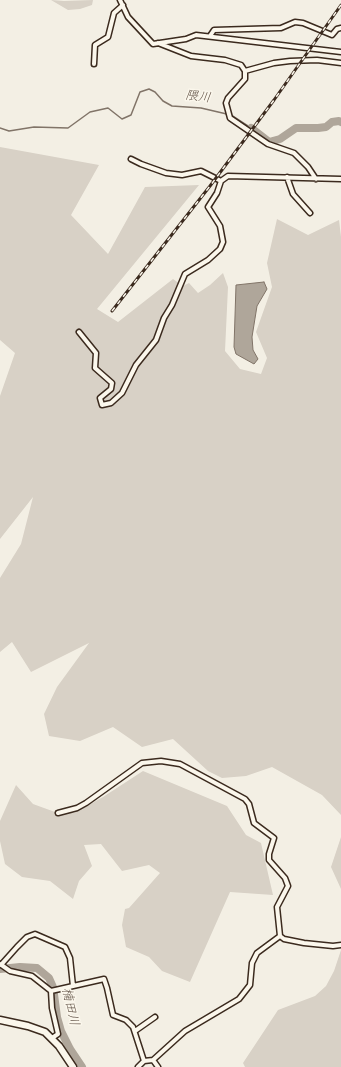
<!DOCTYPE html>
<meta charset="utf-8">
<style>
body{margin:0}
canvas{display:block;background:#f3efe4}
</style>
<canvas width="341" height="1067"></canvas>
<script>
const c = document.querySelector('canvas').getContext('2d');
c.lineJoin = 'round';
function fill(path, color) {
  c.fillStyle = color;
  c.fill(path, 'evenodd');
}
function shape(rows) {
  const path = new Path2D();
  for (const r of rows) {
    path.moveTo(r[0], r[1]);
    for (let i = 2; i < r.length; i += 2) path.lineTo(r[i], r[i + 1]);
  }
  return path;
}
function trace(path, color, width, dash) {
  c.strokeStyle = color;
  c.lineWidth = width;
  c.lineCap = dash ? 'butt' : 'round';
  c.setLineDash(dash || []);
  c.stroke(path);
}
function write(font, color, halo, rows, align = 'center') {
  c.font = font + ' "Balsamiq Sans","Klee One",sans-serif';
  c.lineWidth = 3;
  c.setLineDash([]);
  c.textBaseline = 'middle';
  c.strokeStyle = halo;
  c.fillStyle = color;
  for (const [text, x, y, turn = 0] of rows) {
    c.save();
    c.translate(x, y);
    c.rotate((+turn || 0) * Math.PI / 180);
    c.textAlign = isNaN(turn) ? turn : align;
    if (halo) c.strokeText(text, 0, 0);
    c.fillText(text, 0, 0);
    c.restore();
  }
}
fill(shape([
 [51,0,64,1,93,0,92,5,80,9,68,10],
 [0,147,99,165,71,215,108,254,145,187,199,185,97,309,118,322,173,279,183,286,189,283,198,293,210,285,223,273,228,287,225,351,240,369,261,374,267,358,256,332,272,287,267,263,277,219,308,235,339,220,341,237,341,815,322,795,272,767,246,776,222,778,208,771,173,739,142,747,113,727,80,741,49,736,44,714,57,687,89,643,31,672,12,642,0,652,0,578,21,544,33,497,0,539,0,396,15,353,0,340],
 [143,771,227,806,246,835,261,843,273,895,230,892,190,982,162,971,149,957,126,947,122,925,125,909,129,908,160,873,149,865,122,871,101,844,84,845,92,866,79,881,73,899,50,881,22,877,5,864,0,841,0,821,16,785,33,804,55,812,74,813,103,797],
 [341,837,341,889,331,867],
 [341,950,341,1067,245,1067,243,1063,278,1010,315,996,326,986,334,971]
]), '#d8d1c6');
const water = shape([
 [264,282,267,289,257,306,252,337,253,350,258,359,254,364,236,354,234,347,236,285,264,282]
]);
fill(water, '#afa69a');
trace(water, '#817468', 1);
trace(shape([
 [0,128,9,131,34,127,68,128,90,112,108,108,122,119,131,115,140,92,149,89,155,92,163,101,172,106,201,108,231,115,251,128]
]), '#817468', 1.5);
trace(shape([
 [251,128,269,142,280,139,296,128,318,128,326,127,332,122,339,121,341,122],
 [0,969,20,967,37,968,49,978,53,987,57,1017,61,1031,70,1049,82,1067]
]), '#afa69a', 8);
const street = shape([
 [120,0,128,17,153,44,186,39,196,35,341,52],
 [210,36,214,30,281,28,295,22,303,23,332,35,337,29,341,28],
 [158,43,191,56,225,60,241,65,245,71,245,79,228,98,226,103,230,118,268,144,294,153,308,167,316,179],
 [94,64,95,45,108,37,114,13,123,5],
 [245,71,274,63,290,61,317,60,341,63],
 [131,159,141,164,166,173,182,175,201,171,221,181],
 [287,177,293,194,310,213],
 [79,332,96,353,95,368,112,383,111,389,100,398,102,405,111,403,122,393,136,365,156,340,164,318,172,305,185,274,208,260,220,249,223,242,220,226,208,207,217,193,221,181,228,176,341,179],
 [58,813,77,808,86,803,142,763,161,761,180,764,245,799,249,804,254,823,274,838,269,854,269,860,285,878,288,886,277,907,280,936,284,939,304,943,333,946,341,945],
 [0,964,10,971,32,976,51,991,104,979,107,988,113,1015,126,1020,133,1027,144,1061],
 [1,965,17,947,27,937,35,934,65,947,70,958,73,986],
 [51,991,52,1008,58,1034,52,1038],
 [135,1031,155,1017],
 [153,1060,158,1067],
 [138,1067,144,1061,153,1060,185,1031,239,999,250,985,252,963,257,953,280,936]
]);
const secondary = shape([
 [0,1020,28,1026,45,1032,59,1046,73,1067]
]);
trace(street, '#3b2a1e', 7);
trace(secondary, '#3b2a1e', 9);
trace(street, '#fbf7ec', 4);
trace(secondary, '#fbf7ec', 6);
const rail = shape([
 [112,311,210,186,274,100,341,5]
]);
trace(rail, '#3b2a1e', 3);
trace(rail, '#fbf7ec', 1.5, [4.5]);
write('italic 13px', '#645549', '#fbf7ec', [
 ["隈川",198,97,7],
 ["楠田川",70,1007,77]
]);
</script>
